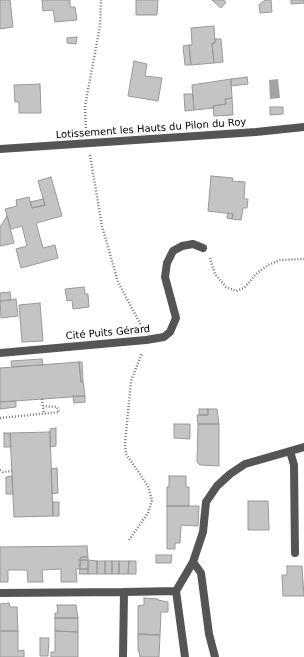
<!DOCTYPE html>
<meta charset="utf-8">
<style>
body{margin:0}
canvas{display:block;background:#fff}
</style>
<canvas width="304" height="657"></canvas>
<script>
const c = document.querySelector('canvas').getContext('2d');
c.lineJoin = 'round';
function fill(path, color) {
  c.fillStyle = color;
  c.fill(path, 'evenodd');
}
function shape(rows) {
  const path = new Path2D();
  for (const r of rows) {
    path.moveTo(r[0], r[1]);
    for (let i = 2; i < r.length; i += 2) path.lineTo(r[i], r[i + 1]);
  }
  return path;
}
function trace(path, color, width, dash) {
  c.strokeStyle = color;
  c.lineWidth = width;
  c.lineCap = dash ? 'butt' : 'round';
  c.setLineDash(dash || []);
  c.stroke(path);
}
function write(font, color, halo, rows, align = 'center') {
  c.font = font + ' "DejaVu Sans",sans-serif';
  c.lineWidth = 3;
  c.setLineDash([]);
  c.textBaseline = 'middle';
  c.strokeStyle = halo;
  c.fillStyle = color;
  for (const [text, x, y, turn = 0] of rows) {
    c.save();
    c.translate(x, y);
    c.rotate((+turn || 0) * Math.PI / 180);
    c.textAlign = isNaN(turn) ? turn : align;
    if (halo) c.strokeText(text, 0, 0);
    c.fillText(text, 0, 0);
    c.restore();
  }
}
fill(shape([
 [278,79,280,98,270,99,269,80]
]), '#a3a3a3');
const building = shape([
 [0,0,10,0,13,27,0,29,0,0],
 [42,0,70,0,70,7,75,7,77,20,55,22,53,10,43,11,42,0],
 [136,0,158,0,157,15,136,15,136,0],
 [212,0,223,0,226,2,221,8,212,0],
 [265,0,271,0,272,12,260,13,259,5,265,0],
 [291,0,304,0,304,3,291,4,291,0],
 [214,26,215,43,212,43,214,63,191,65,189,45,192,45,191,28,214,26],
 [77,37,76,44,67,43,67,38,77,37],
 [215,39,221,39,223,62,214,63,212,43,215,43,215,39],
 [189,45,191,65,185,65,183,46,189,45],
 [134,61,147,64,145,76,162,78,158,101,128,96,134,61],
 [247,77,248,84,231,86,231,79,247,77],
 [231,79,232,98,225,99,226,104,213,106,214,108,194,110,192,85,231,79],
 [40,84,41,113,19,113,19,102,15,102,14,85,40,84],
 [184,94,193,94,194,110,185,111,184,94],
 [232,98,233,115,214,116,213,106,226,104,225,99,232,98],
 [270,107,283,107,283,114,270,115,270,107],
 [211,176,233,178,232,181,245,182,244,199,248,199,247,208,243,208,241,220,232,219,233,214,208,211,211,176],
 [51,177,62,216,36,223,43,248,55,245,58,258,21,268,16,249,27,246,22,226,11,229,5,209,17,206,16,200,29,197,32,208,45,205,38,181,51,177],
 [43,199,45,205,32,208,30,202,43,199],
 [228,213,233,214,232,219,227,218,228,213],
 [7,216,14,243,0,246,0,227,7,216],
 [84,287,85,294,88,294,89,307,73,309,72,300,67,301,65,289,84,287],
 [10,292,11,300,0,301,0,293,10,292],
 [16,299,18,316,1,318,0,301,16,299],
 [40,303,43,341,22,342,19,305,40,303],
 [42,359,43,365,12,367,11,361,42,359],
 [79,362,81,382,83,381,85,396,0,402,0,368,79,362],
 [79,362,82,362,83,381,81,382,79,362],
 [73,396,85,396,85,402,74,403,73,396],
 [16,401,16,407,0,409,0,402,16,401],
 [199,409,208,409,208,415,199,415,199,409],
 [208,409,217,409,219,424,198,424,197,415,208,415,208,409],
 [174,424,190,424,190,439,174,438,174,424],
 [198,424,219,424,219,466,200,465,197,462,198,424],
 [56,428,56,446,50,447,50,429,56,428],
 [50,432,53,516,14,517,10,433,50,432],
 [4,433,10,433,11,447,4,447,4,433],
 [57,468,58,493,52,494,51,469,57,468],
 [12,476,13,494,6,494,6,477,12,476],
 [169,476,186,476,186,487,189,487,189,506,167,506,167,487,169,487,169,476],
 [248,501,268,501,269,530,248,530,248,501],
 [53,502,59,502,59,516,53,516,53,502],
 [167,506,199,506,198,526,181,525,180,543,175,543,175,549,167,549,167,506],
 [87,546,88,557,81,557,80,569,76,569,77,582,61,582,61,569,42,570,43,582,28,582,27,570,8,570,8,582,0,582,0,547,87,546],
 [156,555,172,555,171,563,156,563,156,555],
 [81,557,88,557,88,560,79,560,81,557],
 [79,560,88,560,88,569,80,569,79,560],
 [88,560,97,561,97,574,88,574,88,560],
 [97,561,105,561,105,574,97,574,97,561],
 [105,561,112,561,112,574,105,574,105,561],
 [112,561,119,561,119,574,112,574,112,561],
 [119,561,129,561,128,574,119,574,119,561],
 [129,561,136,561,136,574,128,574,129,561],
 [287,566,302,566,304,596,283,596,282,575,287,575,287,566],
 [80,569,88,569,88,574,79,574,80,569],
 [144,598,158,599,158,600,168,602,168,612,161,612,160,635,138,634,138,606,144,605,144,598],
 [9,603,10,607,17,607,18,631,0,631,0,604,9,603],
 [57,605,76,605,78,618,55,618,55,613,58,613,57,605],
 [55,618,78,618,78,632,55,631,55,618],
 [0,631,18,631,18,651,24,650,24,657,0,657,0,631],
 [55,631,78,632,78,657,51,657,51,652,55,652,55,631],
 [138,634,160,635,159,657,140,657,139,651,138,651,138,634],
 [40,638,49,638,48,656,40,656,40,638]
]);
fill(building, '#c4c4c4');
trace(building, '#999', 1);
trace(shape([
 [86,131,85,106,100,26,101,0],
 [90,155,102,226,118,282,143,329],
 [210,258,215,274,226,287,236,291,244,288,256,274,268,265,280,260,304,259],
 [42,399,44,414],
 [0,418,59,412,57,407,43,406],
 [0,470,3,472,12,471],
 [129,540,148,513,152,500,148,486,126,454,125,444,131,381,142,353]
]), '#777', 2.5, [1, 2]);
trace(shape([
 [0,149,256,132,304,127],
 [0,353,146,340,164,337,170,332,176,318,165,277,167,263,173,251,182,246,193,244,203,248],
 [290,451,294,465,295,553],
 [193,562,201,573,209,634,215,657],
 [176,591,185,657],
 [124,592,176,591,193,562,203,532,206,502,217,486,230,474,245,464,304,447],
 [0,593,124,592,123,657]
]), '#555', 8);
write('10px', '#000', '#fff', [
 ["Lotissement les Hauts du Pilon du Roy",151,129,-4],
 ["Cité Puits Gérard",108,333,-5]
]);
</script>
